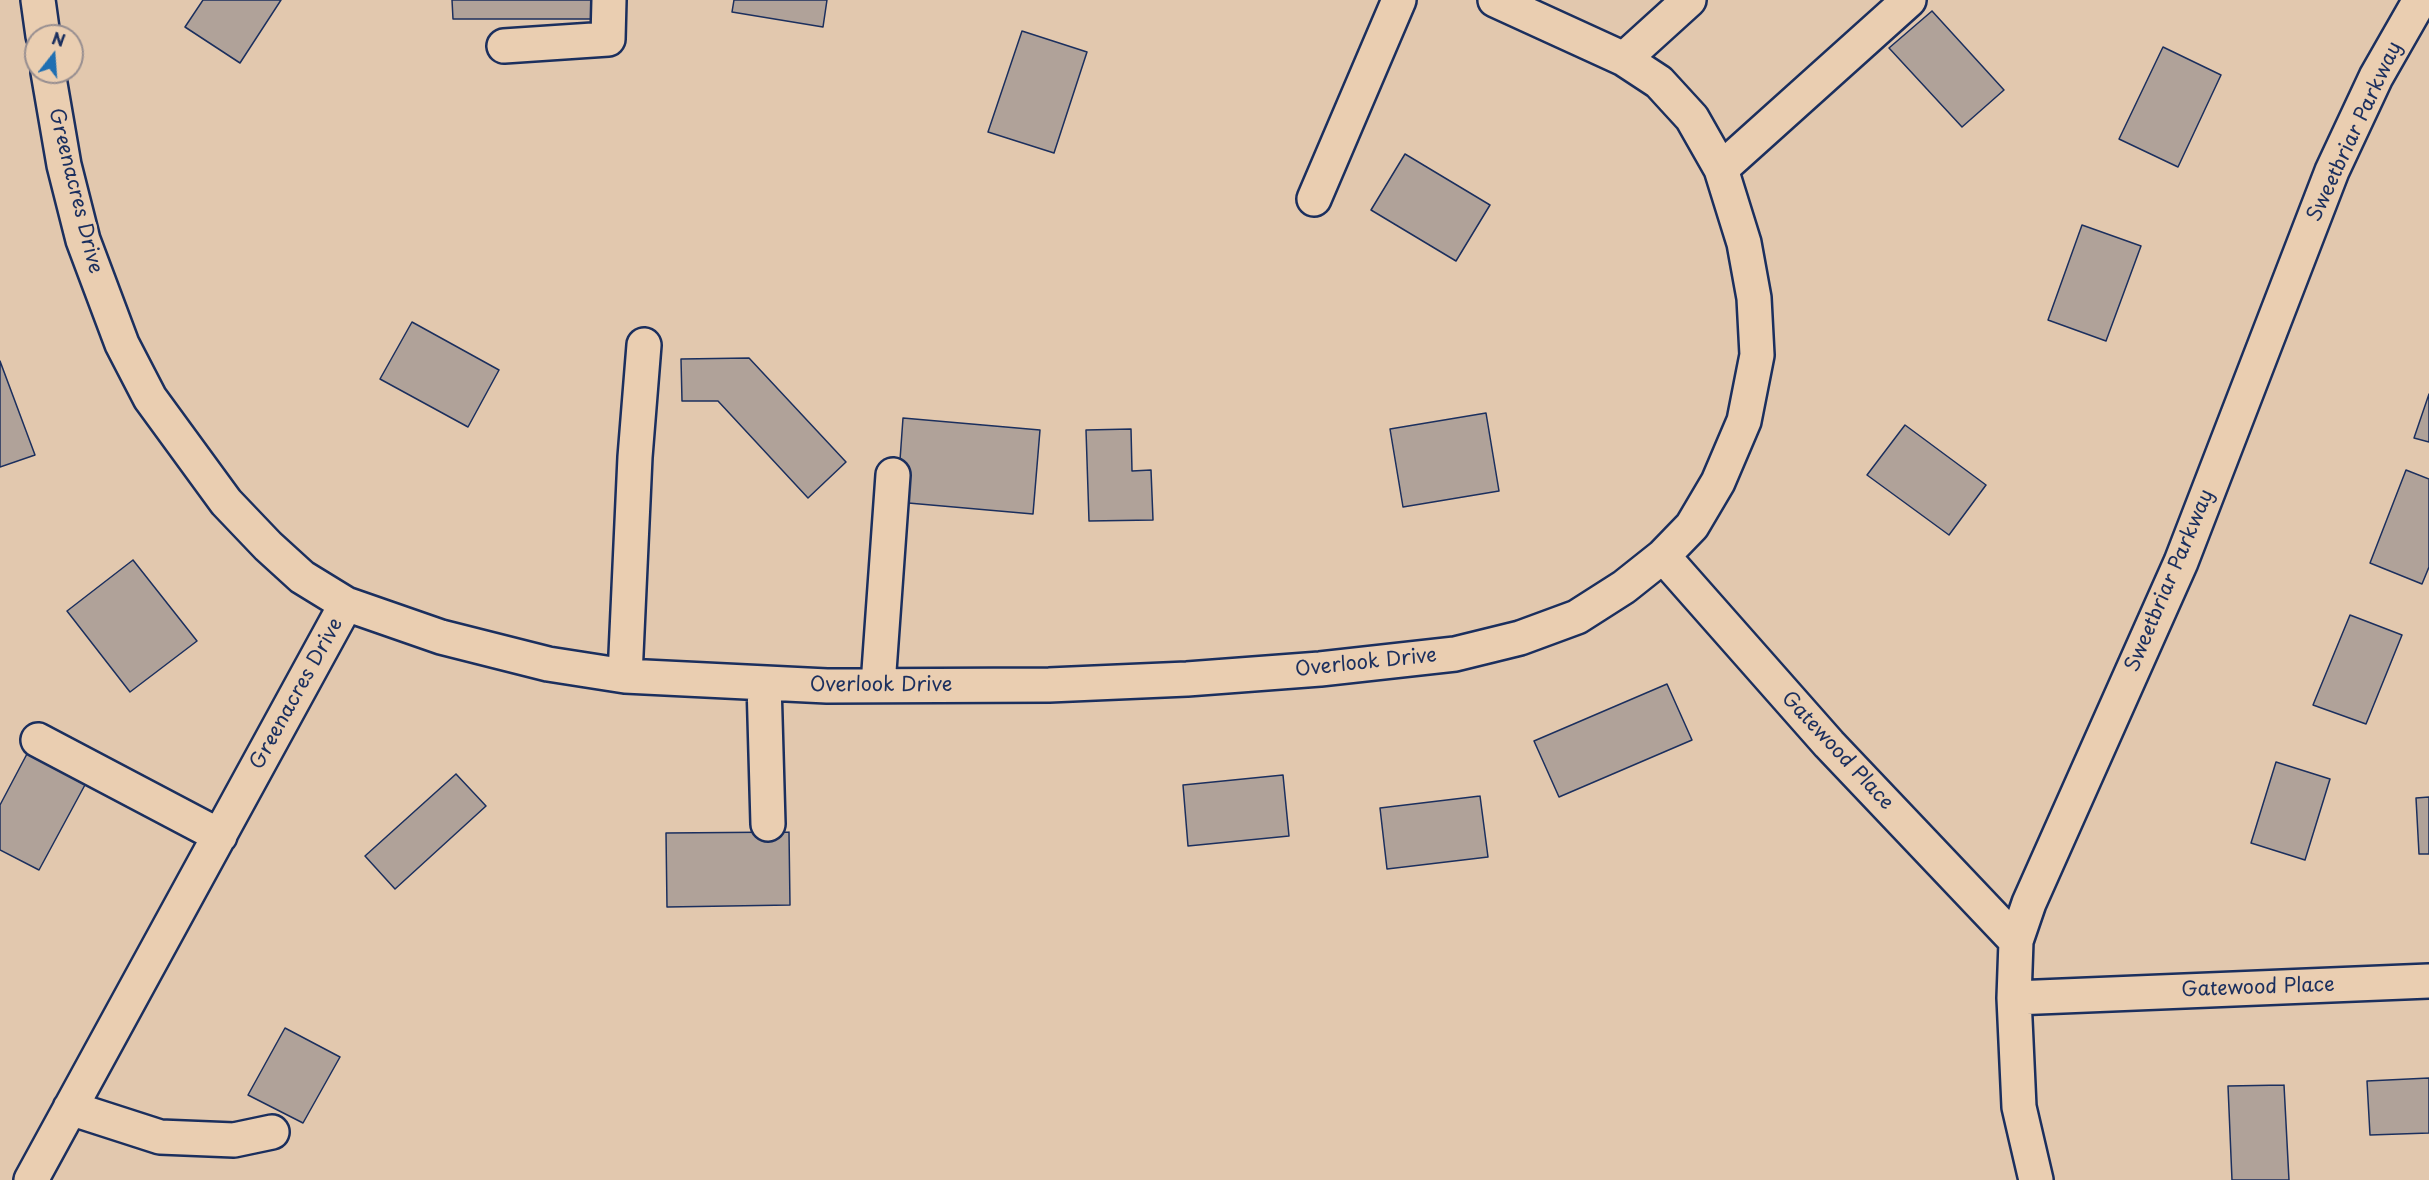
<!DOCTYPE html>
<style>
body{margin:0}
#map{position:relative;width:2429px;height:1180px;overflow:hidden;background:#e2c8ae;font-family:"Playpen Sans",sans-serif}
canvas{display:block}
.north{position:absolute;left:24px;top:24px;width:60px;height:60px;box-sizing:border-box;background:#eaceb1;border:2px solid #978e90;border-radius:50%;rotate:17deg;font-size:16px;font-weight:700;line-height:24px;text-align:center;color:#1b2f5e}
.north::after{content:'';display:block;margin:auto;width:21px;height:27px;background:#1f6fb2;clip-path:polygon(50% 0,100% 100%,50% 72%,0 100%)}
</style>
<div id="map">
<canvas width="2429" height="1180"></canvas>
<div class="north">N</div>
</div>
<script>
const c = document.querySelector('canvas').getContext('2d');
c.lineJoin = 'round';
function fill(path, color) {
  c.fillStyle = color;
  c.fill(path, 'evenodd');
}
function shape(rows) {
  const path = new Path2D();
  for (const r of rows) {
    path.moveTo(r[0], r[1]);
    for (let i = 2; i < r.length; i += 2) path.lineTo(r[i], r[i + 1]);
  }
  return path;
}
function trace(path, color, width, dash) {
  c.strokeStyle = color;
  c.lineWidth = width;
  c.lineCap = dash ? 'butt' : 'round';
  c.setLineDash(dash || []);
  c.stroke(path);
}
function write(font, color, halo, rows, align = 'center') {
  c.font = font + ' "Playpen Sans",sans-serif';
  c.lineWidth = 6;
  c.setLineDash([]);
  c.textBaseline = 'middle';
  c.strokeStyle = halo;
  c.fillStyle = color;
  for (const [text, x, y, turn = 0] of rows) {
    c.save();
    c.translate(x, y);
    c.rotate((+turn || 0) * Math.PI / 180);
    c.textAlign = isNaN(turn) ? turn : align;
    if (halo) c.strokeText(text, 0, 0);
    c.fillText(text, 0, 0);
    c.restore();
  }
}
const building = shape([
 [203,0,281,0,240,63,185,27,203,0],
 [452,0,600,0,600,19,453,19,452,0],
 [734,0,827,0,823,27,732,12,734,0],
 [1932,11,2004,90,1962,127,1889,48,1932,11],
 [1022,31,1087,52,1054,153,988,132,1022,31],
 [2163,47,2221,75,2178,167,2119,139,2163,47],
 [1405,154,1490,205,1456,261,1371,210,1405,154],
 [2082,225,2141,246,2106,341,2048,320,2082,225],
 [412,322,499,370,468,427,380,379,412,322],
 [749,358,846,462,808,498,718,401,682,401,681,359,749,358],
 [0,361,35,455,0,467,0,361],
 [2429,394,2429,442,2414,438,2429,394],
 [1486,413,1499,491,1403,507,1390,429,1486,413],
 [903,418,1040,430,1033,514,897,502,903,418],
 [1905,425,1986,485,1949,535,1867,475,1905,425],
 [1131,429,1132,471,1151,470,1153,520,1089,521,1086,430,1131,429],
 [2406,470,2429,479,2429,567,2422,584,2370,563,2406,470],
 [133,560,197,641,130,692,67,611,133,560],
 [2350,615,2402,635,2366,724,2313,705,2350,615],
 [1667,684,1692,740,1559,797,1534,741,1667,684],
 [28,752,86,783,39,870,0,850,0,805,28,752],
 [2276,762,2330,779,2305,860,2251,843,2276,762],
 [456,774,486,806,395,889,365,856,456,774],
 [1283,775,1289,836,1188,846,1183,785,1283,775],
 [1480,796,1488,857,1387,869,1380,808,1480,796],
 [2429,797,2429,854,2419,854,2416,798,2429,797],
 [789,832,790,905,667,907,666,833,789,832],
 [285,1028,340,1057,303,1123,248,1095,285,1028],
 [2429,1078,2429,1133,2370,1135,2367,1081,2429,1078],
 [2284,1085,2289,1180,2232,1180,2228,1086,2284,1085]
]);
fill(building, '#b0a299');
trace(building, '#1b2f5e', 1.5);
const minor = shape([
 [38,0,43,36],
 [504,46,608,39,609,0],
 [1624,59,1689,0],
 [48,72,64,165,83,240,122,344,150,398,226,502,268,546,302,577,346,604,441,637,548,664,625,676,827,686,1049,685,1187,679,1320,669,1455,654,1520,638,1577,617,1624,587,1663,556,1692,526,1718,482,1744,421,1757,355,1754,298,1744,243,1721,169,1692,118,1659,82,1624,59,1495,0],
 [1721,169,1909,0],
 [1314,199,1399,0],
 [1663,556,1829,744,2016,941],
 [625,676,635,457,644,345],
 [764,683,768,824],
 [878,685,893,475],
 [38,740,220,836],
 [2014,998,2429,981],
 [70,1108,160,1137,234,1140,272,1132],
 [31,1180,346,604],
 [2036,1180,2019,1107,2014,998,2016,941,2029,903,2181,562,2332,171,2376,77,2420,0]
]);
trace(minor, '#1b2f5e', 38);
trace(minor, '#eaceb1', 33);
write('20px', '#1b2f5e', '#eaceb1', [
 ["Sweetbriar Parkway",2355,132,-65],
 ["Greenacres Drive",75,191,76],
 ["Sweetbriar Parkway",2170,581,-67],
 ["Overlook Drive",1366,663,-6],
 ["Overlook Drive",881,685],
 ["Greenacres Drive",297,694,-61],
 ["Gatewood Place",1837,751,47],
 ["Gatewood Place",2258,988,-2]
]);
</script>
